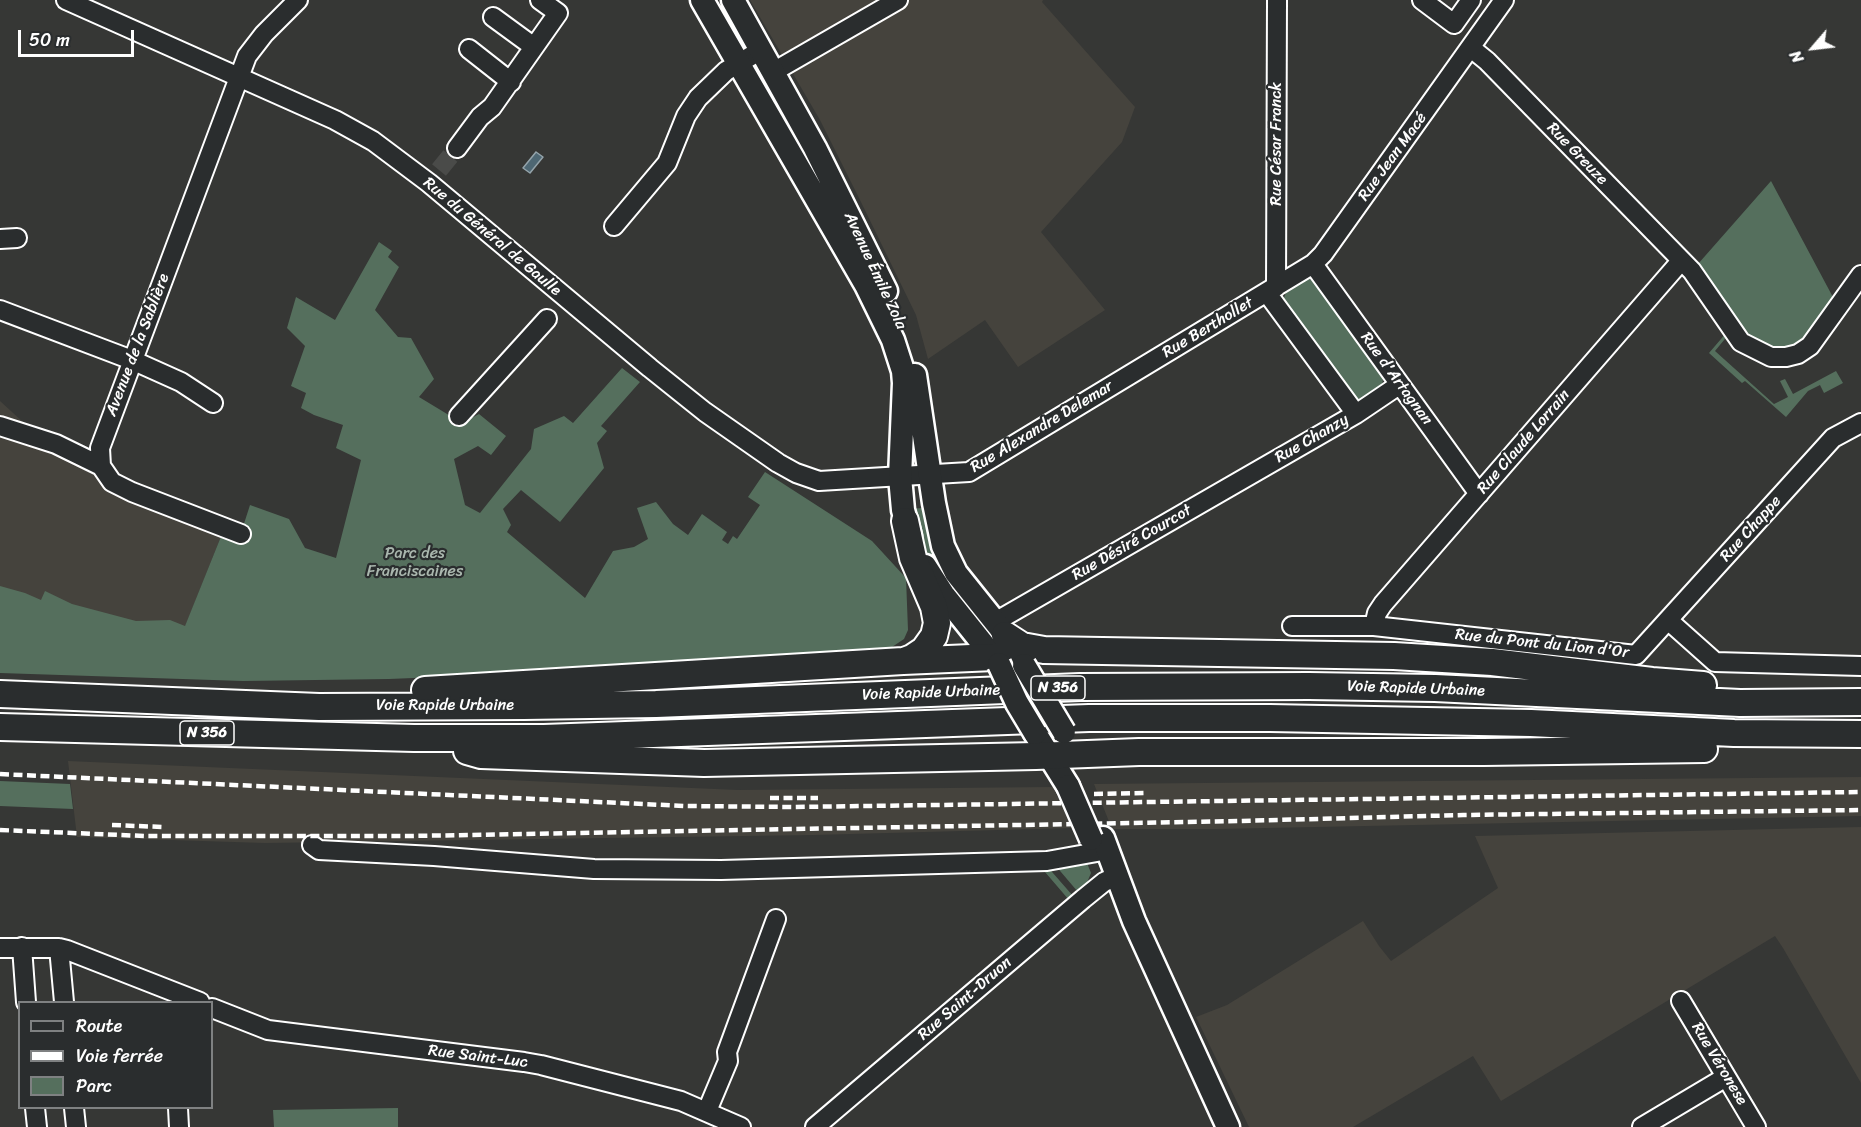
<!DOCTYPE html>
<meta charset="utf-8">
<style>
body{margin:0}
#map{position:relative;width:1861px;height:1127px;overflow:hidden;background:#363735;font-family:Sriracha,sans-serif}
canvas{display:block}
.legend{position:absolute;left:18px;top:1001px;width:195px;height:108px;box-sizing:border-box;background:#2a2d2e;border:2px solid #7f8182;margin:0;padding:8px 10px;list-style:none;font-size:18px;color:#fff}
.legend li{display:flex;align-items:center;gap:12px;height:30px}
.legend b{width:30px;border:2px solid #7f8182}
.north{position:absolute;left:1783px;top:18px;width:60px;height:60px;-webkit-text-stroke:4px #2a2d2e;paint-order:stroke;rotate:242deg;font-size:16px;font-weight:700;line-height:24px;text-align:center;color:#fff}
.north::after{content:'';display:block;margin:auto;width:21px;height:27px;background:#fff;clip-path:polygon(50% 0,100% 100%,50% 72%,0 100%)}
.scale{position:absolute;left:18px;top:30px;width:116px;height:27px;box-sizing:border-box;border:3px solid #fff;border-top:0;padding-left:8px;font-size:18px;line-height:21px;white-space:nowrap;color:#fff;-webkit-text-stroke:4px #2a2d2e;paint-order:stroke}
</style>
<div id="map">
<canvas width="1861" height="1127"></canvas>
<ul class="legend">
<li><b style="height:8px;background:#2a2d2e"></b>Route</li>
<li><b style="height:8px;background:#fff"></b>Voie ferrée</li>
<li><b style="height:16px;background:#556f5d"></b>Parc</li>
</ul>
<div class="north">N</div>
<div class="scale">50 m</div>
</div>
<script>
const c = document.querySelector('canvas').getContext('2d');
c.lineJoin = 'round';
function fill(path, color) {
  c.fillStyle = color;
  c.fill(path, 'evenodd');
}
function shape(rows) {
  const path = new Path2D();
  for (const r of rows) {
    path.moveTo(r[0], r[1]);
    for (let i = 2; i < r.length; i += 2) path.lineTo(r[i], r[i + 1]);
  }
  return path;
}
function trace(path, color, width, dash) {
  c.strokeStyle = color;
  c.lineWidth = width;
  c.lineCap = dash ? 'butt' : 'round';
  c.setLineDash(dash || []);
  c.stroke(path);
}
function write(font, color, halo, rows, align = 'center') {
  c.font = font + ' Sriracha,sans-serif';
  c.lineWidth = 4.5;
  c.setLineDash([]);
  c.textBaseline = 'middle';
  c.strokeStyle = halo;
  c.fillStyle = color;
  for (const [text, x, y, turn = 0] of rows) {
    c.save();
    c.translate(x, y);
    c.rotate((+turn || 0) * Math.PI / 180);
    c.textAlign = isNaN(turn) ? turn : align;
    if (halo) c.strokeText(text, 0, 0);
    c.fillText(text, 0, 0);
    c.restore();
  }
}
fill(shape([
 [750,0,1043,0,1042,2,1135,107,1122,142,1041,232,1105,310,1018,367,985,320,928,359,916,315,860,200,820,120],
 [0,401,23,422,222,534,183,632,0,626],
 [68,761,738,790,1053,787,1072,828,814,835,265,843,77,837],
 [1861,777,1861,816,1217,829,1112,829,1094,784],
 [1861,827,1861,1083,1783,948,1775,936,1501,1101,1473,1056,1353,1127,1249,1127,1196,1017,1227,1005,1363,921,1379,946,1391,961,1498,888,1475,836]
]), '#45433d');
fill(shape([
 [1771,181,1835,301,1809,335,1793,346,1778,349,1769,348,1746,339,1698,264],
 [379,242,392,251,388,257,399,267,375,310,398,337,411,338,434,379,419,397,462,423,479,414,506,436,491,455,478,446,454,459,465,505,480,513,531,449,534,429,564,416,573,423,622,368,640,382,601,426,607,431,597,443,604,468,560,522,521,490,503,509,511,525,507,532,585,598,613,551,634,547,648,539,637,508,656,502,673,524,688,535,702,514,727,532,722,540,728,544,733,536,737,539,760,505,748,497,765,472,872,541,906,578,908,630,904,639,886,651,585,671,389,679,243,681,0,673,0,586,25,593,41,600,45,591,72,604,136,621,170,620,185,626,222,534,241,533,250,505,289,519,305,548,336,558,361,460,336,448,343,425,314,415,301,408,306,393,291,386,305,346,287,328,296,297,335,320],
 [1307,278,1313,280,1383,378,1382,387,1366,400,1358,401,1352,397,1283,300,1287,290],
 [1727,332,1729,334,1715,351,1774,404,1788,397,1780,381,1785,379,1793,394,1836,371,1843,383,1824,393,1820,385,1808,391,1786,417,1745,381,1742,383,1709,353],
 [923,508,933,546,969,605,932,564,918,539,908,509],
 [0,781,70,784,73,809,0,806],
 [1085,858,1091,873,1086,885,1078,892,1055,865],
 [1039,865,1046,865,1073,896,1069,900],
 [398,1108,398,1127,274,1127,273,1110]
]), '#556f5d');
const water = shape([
 [536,152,543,157,530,173,523,168,536,152]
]);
fill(water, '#4e6773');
trace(water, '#95a4ab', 1.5);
trace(shape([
 [439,170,457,148]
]), '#4a4b49', 18, [18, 9]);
const minor = shape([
 [66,0,335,120,373,141,429,183,650,368,705,412,778,463,796,473,819,481,969,472,1313,264,1323,254,1504,0],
 [1422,0,1454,24,1471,0],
 [493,17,534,47],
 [1471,48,1487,61,1692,271,1741,342,1771,357,1786,357,1798,354,1810,346,1861,275],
 [469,49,511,82],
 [773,72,898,0],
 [457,148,480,117,492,107,558,13,540,0],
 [614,226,667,163,686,116,698,98,726,71,761,50],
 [0,239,17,238],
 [1313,264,1479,494],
 [1276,287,1277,0],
 [1267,293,1356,414],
 [0,310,132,360,181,382,213,403],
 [459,416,547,319],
 [0,426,56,444,101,466],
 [241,534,132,492,112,482,101,466,100,448,247,56,264,34,298,0],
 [1669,621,1715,662,1861,666],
 [995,622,1356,414,1399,385],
 [1292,626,1374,626,1636,655,1833,438,1861,423],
 [1374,626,1377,613,1383,604,1681,261],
 [312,845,319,850,434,856,594,869,721,870,1047,861,1097,852],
 [22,947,26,1002],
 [0,948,59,948,67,950,200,1002],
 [59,948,64,1002],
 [1681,1001,1756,1127],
 [212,1008,268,1030,524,1062,541,1065,681,1101,741,1127],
 [35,1108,37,1127],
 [74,1108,76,1127],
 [178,1108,179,1127],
 [707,1111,728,1061,727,1052,776,919],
 [815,1127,1083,899,1104,882,1117,876],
 [1642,1127,1726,1077]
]);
const major = shape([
 [702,0,866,285,893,340,903,371,904,383,900,477,903,510,910,536],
 [733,0,815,148,886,291],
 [915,375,934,503,943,546,956,573,1000,628,1015,650],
 [925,566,943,594,999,664],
 [1035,733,1068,786],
 [1103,838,1134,921,1228,1127]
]);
const highway = shape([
 [1005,635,1022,646,1044,650,1394,656,1492,662,1652,681,1703,685],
 [904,661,912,658,924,650,934,636,937,623,934,607,913,558,905,521],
 [425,690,903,661,994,657,1006,658,1022,664],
 [0,694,319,707,524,706,656,704,1080,687,1309,686,1435,688,1740,703,1861,702],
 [0,727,414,738,544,738,1089,718,1270,718,1531,723,1734,733,1861,734],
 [467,751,481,755,704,763,1036,756,1139,752,1484,752,1704,749]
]);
trace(minor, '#fff', 22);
trace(major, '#fff', 27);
trace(highway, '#fff', 30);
trace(minor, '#2a2d2e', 18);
trace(major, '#2a2d2e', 22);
trace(highway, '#2a2d2e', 26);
trace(shape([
 [0,774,685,806,794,807,1861,792],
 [1094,794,1148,793],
 [770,798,818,798],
 [112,825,163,827],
 [0,830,144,836,411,836,1240,821,1463,815,1861,810]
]), '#fff', 4.5, [9, 4.5]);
const majorBridge = shape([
 [999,664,1017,703,1035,733],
 [1024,665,1064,732],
 [1068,786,1091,839]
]);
trace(majorBridge, '#fff', 27, []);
trace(majorBridge, '#2a2d2e', 22);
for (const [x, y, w] of [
 [1058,688,54],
 [207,733,54]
]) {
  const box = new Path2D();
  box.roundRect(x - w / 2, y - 12, w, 24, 4.5);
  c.fillStyle = '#2a2d2e';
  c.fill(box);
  trace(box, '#fff', 1.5);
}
write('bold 15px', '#fff', null, [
 ["N 356",1058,688],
 ["N 356",207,733]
]);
write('16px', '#fff', '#2a2d2e', [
 ["Rue César Franck",1277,144,-90],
 ["Rue Greuze",1577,154,46],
 ["Rue Jean Macé",1393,157,-54],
 ["Rue du Général de Gaulle",492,237,40],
 ["Avenue Émile Zola",875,271,65],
 ["Rue Berthollet",1208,328,-31],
 ["Avenue de la Sablière",138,345,-69],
 ["Rue d'Artagnan",1396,379,54],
 ["Rue Alexandre Delemar",1042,427,-31],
 ["Rue Chanzy",1312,439,-30],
 ["Rue Claude Lorrain",1524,442,-49],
 ["Rue Chappe",1751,529,-48],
 ["Rue Désiré Courcot",1132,543,-30],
 ["Rue du Pont du Lion d'Or",1542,644,6],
 ["Voie Rapide Urbaine",1416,689,2],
 ["Voie Rapide Urbaine",931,693,-2],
 ["Voie Rapide Urbaine",445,706],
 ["Rue Saint-Druon",965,999,-41],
 ["Rue Saint-Luc",478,1057,7],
 ["Rue Véronese",1719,1064,59]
]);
write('16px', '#aab7ae', '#2a2d2e', [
 ["Parc des",415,554],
 ["Franciscaines",415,572]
]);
</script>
